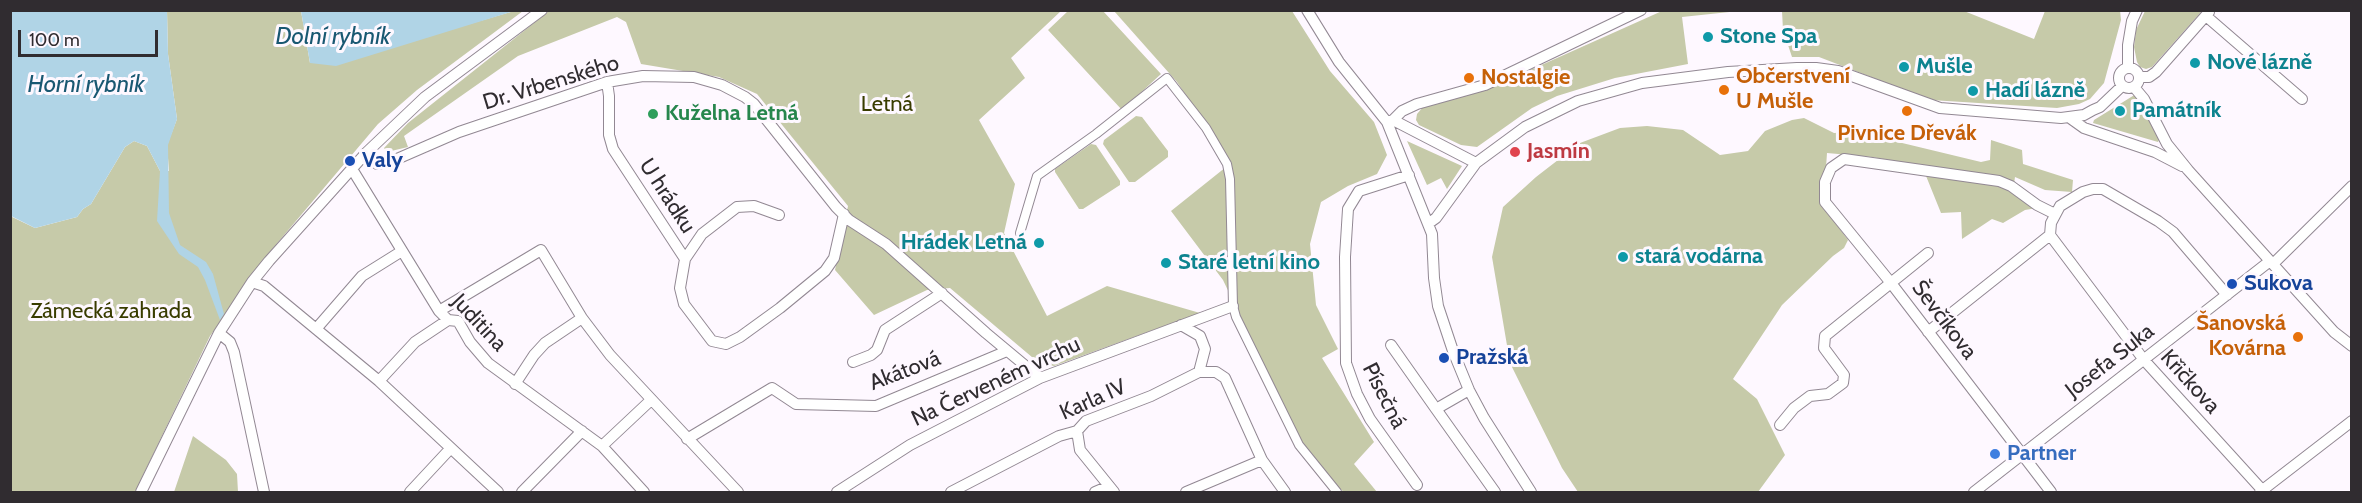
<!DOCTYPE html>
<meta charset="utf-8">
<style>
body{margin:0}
#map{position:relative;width:2362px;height:503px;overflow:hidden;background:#fef8ff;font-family:Cabin,sans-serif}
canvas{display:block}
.frame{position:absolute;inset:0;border:12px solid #302c30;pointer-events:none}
.scale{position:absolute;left:18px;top:30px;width:140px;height:27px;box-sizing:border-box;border:3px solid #302c30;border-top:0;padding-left:8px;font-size:18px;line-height:21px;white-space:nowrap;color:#302c30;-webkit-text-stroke:4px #fef8ff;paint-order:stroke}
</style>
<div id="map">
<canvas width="2362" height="503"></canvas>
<div class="frame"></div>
<div class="scale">100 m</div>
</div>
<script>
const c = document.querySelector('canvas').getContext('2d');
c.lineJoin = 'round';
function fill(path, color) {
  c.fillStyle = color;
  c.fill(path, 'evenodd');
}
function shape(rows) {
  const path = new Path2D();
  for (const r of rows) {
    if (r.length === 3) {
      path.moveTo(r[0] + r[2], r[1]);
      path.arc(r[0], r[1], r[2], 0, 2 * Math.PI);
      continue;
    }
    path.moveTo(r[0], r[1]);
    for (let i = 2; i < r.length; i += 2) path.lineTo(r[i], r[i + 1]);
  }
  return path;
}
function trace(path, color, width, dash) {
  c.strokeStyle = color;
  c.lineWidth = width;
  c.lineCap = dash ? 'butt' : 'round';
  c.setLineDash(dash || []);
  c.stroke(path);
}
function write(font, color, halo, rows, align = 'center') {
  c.font = font + ' Cabin,sans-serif';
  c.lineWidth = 6;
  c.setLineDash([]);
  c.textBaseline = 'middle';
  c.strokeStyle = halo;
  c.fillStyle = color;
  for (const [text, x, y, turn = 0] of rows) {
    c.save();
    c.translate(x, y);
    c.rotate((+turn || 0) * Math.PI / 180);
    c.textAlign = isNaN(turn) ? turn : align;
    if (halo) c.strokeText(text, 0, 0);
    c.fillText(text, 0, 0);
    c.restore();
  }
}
fill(shape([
 [2120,10,2121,20,2104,83,2090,99,2079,104,2057,108,1931,100,1819,57,1792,57,1783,30,1782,11,1964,11,2034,39,2045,11],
 [167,11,301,11,310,63,425,37,514,11,523,11,417,90,378,124,274,247,210,336,135,492,11,492,10,216,35,228,77,217,83,209,91,204,125,147,134,141,147,146,160,171,169,171,167,145,177,119,168,54],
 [549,11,1061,11,1011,58,1025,78,979,120,1015,184,1004,233,1047,316,1107,286,1200,313,1054,366,1039,363,950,288,927,290,874,315,835,270,848,206,757,94,719,77,641,64,626,22,617,17,518,56,404,136,408,147,387,152,384,148,408,123],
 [1068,11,1103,11,1161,74,1122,110,1048,30],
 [1114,11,1292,11,1330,71,1374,122,1387,155,1377,174,1348,186,1321,202,1310,244,1316,305,1338,349,1322,358,1374,442,1354,464,1377,492,1344,492,1335,485,1299,439,1223,280,1171,211,1231,163,1177,82],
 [1662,11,1739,11,1682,17,1688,64,1615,78,1557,96,1532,108,1477,147,1461,145,1419,125,1416,120,1417,114,1423,107,1499,84],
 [2145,11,2202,11,2152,67,2146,69,2140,67,2137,62,2134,47,2136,30],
 [2136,94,2159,140,2158,142,2093,123,2094,120],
 [1136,116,1142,117,1168,151,1168,157,1135,182,1129,182,1103,144,1104,140],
 [1804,118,1834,133,1873,130,1898,142,1981,162,1990,160,1991,140,2022,150,2023,164,2073,180,2072,192,2045,190,2015,177,2013,191,2037,208,2025,210,2003,223,1992,219,1962,239,1961,212,1941,213,1922,166,1872,157,1827,153,1825,182,1820,202,1848,240,1844,248,1833,256,1782,305,1733,379,1757,399,1785,455,1758,492,1578,492,1562,468,1510,363,1492,257,1503,207,1536,177,1580,143,1620,128,1647,126,1683,130,1720,155,1748,151,1765,131,1792,120],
 [1407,141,1462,166,1447,189,1441,178,1427,185],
 [1091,144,1096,145,1120,181,1120,185,1083,209,1079,209,1055,172,1055,169],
 [193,436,226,460,237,474,238,492,174,492]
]), '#c6caa9');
fill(shape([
 [10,11,167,11,168,54,177,119,168,145,169,213,180,245,206,262,213,274,224,314,220,320,205,280,198,267,179,254,157,221,160,171,147,146,134,141,125,147,91,204,83,209,77,217,35,228,11,216],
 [301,11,301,10,514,11,336,66,310,63]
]), '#b0d4e6');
const pedestrian = shape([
 [1020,233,1037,176,1096,134,1167,78,1206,128,1227,164,1230,179,1233,306,1236,317,1299,445,1337,492]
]);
const minor = shape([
 [1307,10,1339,62,1387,122,1432,234,1434,278,1438,306,1453,351,1469,390,1484,418,1531,492],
 [2206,16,2302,99],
 [2128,67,2128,45,2132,21,2137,10],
 [2129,78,10],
 [2139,77,2149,77,2156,72,2209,12],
 [607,82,609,96,609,135,613,149,685,259,680,288,684,304,712,341,726,344,740,337,780,308,825,271,834,258,844,214],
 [2134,87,2144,99,2167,144,2188,170,2334,332,2352,346],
 [2070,118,2084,128,2155,152,2182,166],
 [1393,120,1402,111,1417,104,1485,85,1641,10],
 [1388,122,1393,120,1476,163],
 [366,153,377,164,390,162,459,132,607,82,643,76,694,77,722,85,745,97,754,104,836,207,849,220,886,244,986,333,1040,378],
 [352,169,439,311,448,320,458,321,470,342,488,363,602,446,644,492],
 [1409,175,1359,191,1348,209,1345,257,1346,363,1357,394,1370,419,1417,485],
 [1429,223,1436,218,1476,163,1525,127,1578,101,1642,83,1728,72,1797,68,1816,68,1838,71,1940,108,2061,118,2084,115,2093,110,2100,107,2122,86],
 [2050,235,2144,360,2264,492],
 [2050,235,2051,223,2060,206,2083,192,2093,189,2103,189,2158,221,2173,232,2227,295],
 [685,259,702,234,737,207,754,206,779,215],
 [2273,264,2352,186],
 [252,282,264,286,379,381,498,492],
 [439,311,541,250,582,318,610,355,738,492],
 [316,329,362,276,402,251],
 [1928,332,2050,235],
 [219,333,230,342,234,352,264,492],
 [1391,345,1436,409,1469,390],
 [853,362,871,355,877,350,885,330,942,293],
 [1199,372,1216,372,1225,378,1262,460,1285,492],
 [379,381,415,342,448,320],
 [515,384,534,355,545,343,582,318],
 [1436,409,1495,492],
 [1780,425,1794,408,1810,396,1828,394,1843,383,1844,375,1824,348,1825,336,1928,253],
 [1077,431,1080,450,1114,492],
 [687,439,772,388,796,404,876,406,1007,351],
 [602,446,651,400],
 [141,492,219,333,252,282,269,261,366,153,425,97,542,10],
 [410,492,450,449],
 [522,492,582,431],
 [837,492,910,445,1040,378,1233,306],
 [951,492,1059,436,1077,431,1086,421,1151,396,1199,372,1205,349,1200,336,1181,325],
 [1095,492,1109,486],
 [1186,492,1262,460],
 [1974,492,2270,261],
 [2051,492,1891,283,1825,202,1825,182,1831,168,1844,159,1999,181,2011,186,2037,205,2055,214],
 [2260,492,2352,421]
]);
trace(pedestrian, '#928893', 10);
trace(minor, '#928893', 12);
trace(pedestrian, '#fff', 8);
trace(minor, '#fff', 10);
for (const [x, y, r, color] of [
 [1708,37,6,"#0f9aa8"],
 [2195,63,6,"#0f9aa8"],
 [1904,67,6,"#0f9aa8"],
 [1469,78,6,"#e8710a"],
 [1724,90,6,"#e8710a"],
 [1973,91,6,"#0f9aa8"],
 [1907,111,6,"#e8710a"],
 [2120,111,6,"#0f9aa8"],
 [653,114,6,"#2e9e5b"],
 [1515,152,6,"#e0444e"],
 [350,161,6,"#1a4fb4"],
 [1039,243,6,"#0f9aa8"],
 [1623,257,6,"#0f9aa8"],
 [1166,263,6,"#0f9aa8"],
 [2232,284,6,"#1a4fb4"],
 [2298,337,6,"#e8710a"],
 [1444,358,6,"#1a4fb4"],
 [1995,454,6,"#3f7fe0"]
]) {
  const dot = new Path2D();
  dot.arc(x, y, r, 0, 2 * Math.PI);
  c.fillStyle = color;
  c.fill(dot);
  trace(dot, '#fef8ff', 2);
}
write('bold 22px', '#0d838f', '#fef8ff', [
 ["Stone Spa",1720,37],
 ["Nové lázně",2207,63],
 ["Mušle",1916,67],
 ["Hadí lázně",1985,91],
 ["Památník",2132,111],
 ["Hrádek Letná",1027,243,"right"],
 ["stará vodárna",1635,257],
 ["Staré letní kino",1178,263]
], 'left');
write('bold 22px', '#c56008', '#fef8ff', [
 ["Občerstvení",1736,77],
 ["U Mušle",1736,102],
 ["Nostalgie",1481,78],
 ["Pivnice Dřevák",1907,134,"center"],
 ["Šanovská",2286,324,"right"],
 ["Kovárna",2286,349,"right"]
], 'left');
write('22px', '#302c30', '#fef8ff', [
 ["Dr. Vrbenského",551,83,-17],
 ["U hrádku",667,196,57],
 ["Ševčíkova",1944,320,53],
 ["Juditina",479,323,47],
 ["Josefa Suka",2110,361,-38],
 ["Akátová",905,371,-21],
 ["Na Červeném vrchu",996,382,-25],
 ["Křičkova",2190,382,48],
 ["Písečná",1384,396,63],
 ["Karla IV",1093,400,-24]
]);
write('22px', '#393c00', '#fef8ff', [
 ["Letná",887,105],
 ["Zámecká zahrada",111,312]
]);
write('bold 22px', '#27864d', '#fef8ff', [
 ["Kuželna Letná",665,114]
], 'left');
write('bold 22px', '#be3a42', '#fef8ff', [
 ["Jasmín",1527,152]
], 'left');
write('bold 22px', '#164399', '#fef8ff', [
 ["Valy",362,161],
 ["Sukova",2244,284],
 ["Pražská",1456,358]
], 'left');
write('bold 22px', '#366cbe', '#fef8ff', [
 ["Partner",2007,454]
], 'left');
write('italic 24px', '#195872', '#fef8ff', [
 ["Dolní rybník",333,37],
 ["Horní rybník",86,85]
]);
</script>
